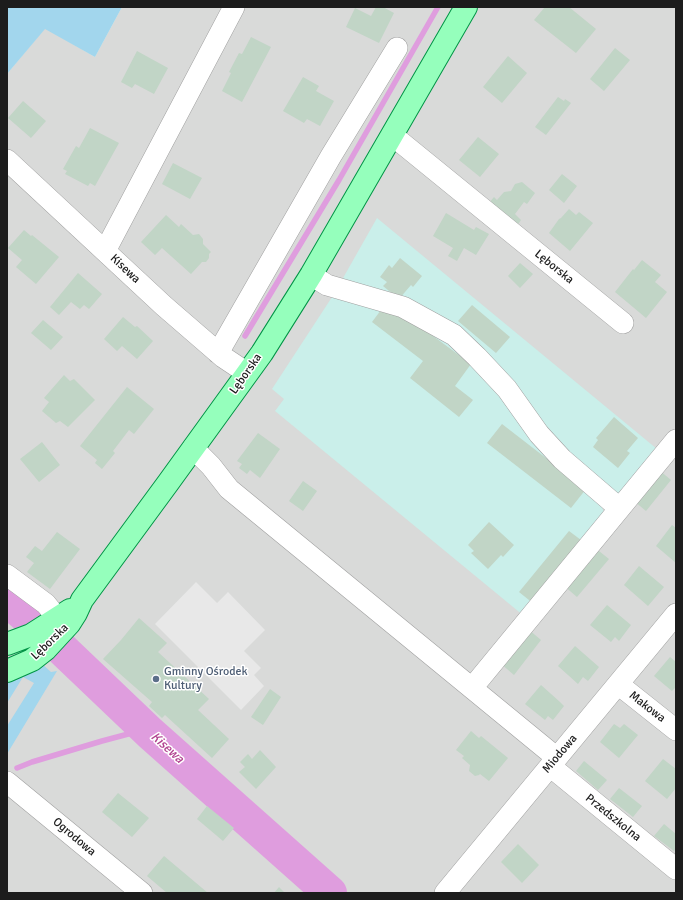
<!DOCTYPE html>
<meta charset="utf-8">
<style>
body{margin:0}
#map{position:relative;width:683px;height:900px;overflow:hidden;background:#e1eee7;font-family:Signika,sans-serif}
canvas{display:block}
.frame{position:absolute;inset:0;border:8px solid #1c1c1c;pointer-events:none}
</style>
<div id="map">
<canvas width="683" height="900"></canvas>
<div class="frame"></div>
</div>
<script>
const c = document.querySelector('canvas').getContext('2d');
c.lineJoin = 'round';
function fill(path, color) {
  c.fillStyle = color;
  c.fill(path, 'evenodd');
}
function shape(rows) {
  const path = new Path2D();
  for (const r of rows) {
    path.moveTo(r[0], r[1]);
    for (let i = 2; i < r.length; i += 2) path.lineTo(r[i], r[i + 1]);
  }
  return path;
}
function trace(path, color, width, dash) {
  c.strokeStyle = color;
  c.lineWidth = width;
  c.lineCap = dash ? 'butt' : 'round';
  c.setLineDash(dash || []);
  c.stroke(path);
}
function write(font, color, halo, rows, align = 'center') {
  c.font = font + ' Signika,sans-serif';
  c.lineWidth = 3;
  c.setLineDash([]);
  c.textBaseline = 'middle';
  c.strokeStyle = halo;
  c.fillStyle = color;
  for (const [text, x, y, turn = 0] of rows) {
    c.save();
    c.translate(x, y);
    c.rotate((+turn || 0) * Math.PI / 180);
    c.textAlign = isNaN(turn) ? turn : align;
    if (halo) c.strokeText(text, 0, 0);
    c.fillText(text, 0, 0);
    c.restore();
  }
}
fill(shape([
 [122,7,676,7,676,893,7,893,7,74,45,28,95,57]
]), '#d9dad9');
fill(shape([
 [377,218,657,449,628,492,599,502,607,517,524,616,275,411,284,399,272,389,334,294]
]), '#caefea');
fill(shape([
 [7,7,122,7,95,57,45,29,7,74],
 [41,663,51,672,57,671,7,754,7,726,34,683,23,677,7,703,7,684,12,679]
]), '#a2d6ed');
fill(shape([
 [196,582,217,603,228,592,265,630,244,651,261,668,254,675,264,686,241,710,155,624]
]), '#e8e8e8');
trace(shape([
 [245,336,339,180,438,7],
 [17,768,32,762,102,741,132,733,150,733]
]), '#df9dde', 5.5);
trace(shape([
 [7,600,41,629,150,733,330,893]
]), '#df9dde', 34);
fill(shape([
 [376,7,383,7,394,13,379,43,346,27,355,8,371,16],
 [545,7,569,7,596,29,576,53,534,20],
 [251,37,271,47,242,102,222,91,231,73,229,72,239,53,242,54],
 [615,48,630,60,604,91,590,79],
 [137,51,168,68,154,94,135,84,132,88,121,82],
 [508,56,527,73,502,103,483,87],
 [303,77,319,86,316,91,334,101,320,126,307,119,304,123,283,111],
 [558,97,564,101,565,99,571,103,546,135,535,127],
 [23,101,46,121,31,138,8,118],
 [90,128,119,143,95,186,90,183,88,186,65,174,67,171,63,169,76,146,79,148],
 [478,137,499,154,480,177,459,160],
 [173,163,202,178,190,199,162,184],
 [562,174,577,186,564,203,549,190],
 [522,182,535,193,527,204,524,202,515,214,521,220,516,227,488,204,494,197,497,200,504,192,511,191,515,184],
 [569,209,576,215,579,212,593,223,570,251,549,233,559,219,561,218],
 [446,213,474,230,476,227,489,234,476,255,464,248,457,261,448,256,453,248,433,236],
 [166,215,179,227,181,224,193,235,199,234,203,239,203,244,211,252,209,254,209,258,206,262,202,262,191,274,162,248,155,255,141,242],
 [24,230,31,236,32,235,59,257,36,284,16,267,22,260,8,248],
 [400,258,422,276,413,287,411,285,399,299,383,286,387,282,380,277,389,265,392,268],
 [642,260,661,275,655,282,667,292,646,318,615,292,633,269,634,270],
 [520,263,533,274,520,288,508,276],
 [78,273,102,294,89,309,84,305,80,309,71,302,59,315,50,307],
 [387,302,471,364,455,386,473,400,459,417,410,378,423,361,372,322],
 [472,305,510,337,496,353,458,321],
 [123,317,135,327,137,326,153,341,137,359,122,346,117,351,104,339],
 [43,320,63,337,51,350,31,333],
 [64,375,70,381,74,379,95,400,68,427,60,421,56,423,42,411,49,402,44,398],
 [127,387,154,409,134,434,129,430,113,451,115,453,102,469,95,463,97,460,80,446],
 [614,417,638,438,627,451,630,453,618,468,593,447,598,440,596,438],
 [502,424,586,489,571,508,487,443],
 [258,433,280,449,260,478,250,470,247,474,239,468,242,464,237,461],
 [42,442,60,465,39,482,20,459],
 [659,470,671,480,646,511,634,501],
 [303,481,317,491,303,511,289,501],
 [489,522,514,545,503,557,501,555,488,569,471,553,474,551,468,545],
 [672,525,676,528,676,563,656,546],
 [569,531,585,543,534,604,519,592],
 [57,532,80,549,50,589,27,572,34,563,26,557,35,546,42,551],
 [594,547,609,559,577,597,563,585],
 [639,566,664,587,648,606,624,585],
 [607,605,631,625,619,641,615,637,611,642,590,625],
 [139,618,167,643,158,652,209,699,198,710,229,739,212,758,165,715,162,718,149,706,152,702,103,659,121,640],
 [528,629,541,640,514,675,500,663],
 [575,646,599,667,588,681,583,677,578,684,558,666],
 [670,657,676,662,676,687,672,691,654,676],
 [541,685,560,702,564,706,553,720,548,716,545,720,525,704],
 [270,689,281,697,263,725,251,717],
 [614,724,620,728,624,724,638,735,619,758,600,742],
 [471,731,479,738,481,736,508,758,489,781,480,774,479,775,475,776,469,771,470,765,462,758,464,756,456,750],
 [260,750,276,767,256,789,239,772,245,767,240,762,248,754,252,759],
 [663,759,676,769,676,788,667,799,645,781],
 [584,761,607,780,598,790,576,771],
 [619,788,642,806,633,817,610,799],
 [118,793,149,818,132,837,102,812],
 [207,806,234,828,223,841,197,819],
 [664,824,676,834,676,848,674,851,654,836],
 [518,844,539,865,522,883,501,862],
 [164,856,208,893,167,893,147,876],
 [279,887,285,893,274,893]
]), '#c1d5c6');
const minor = shape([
 [392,135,623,323],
 [7,160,164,306,223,357,247,373],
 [105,251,234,7],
 [311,275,327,285,403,307,454,335,477,357,507,389,539,434,562,459,619,508],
 [218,353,331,156,397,48],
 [193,448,211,466,229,489,557,758],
 [7,575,46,604,65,628],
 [618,684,676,730],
 [472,688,676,440],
 [550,766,676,869],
 [7,782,142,893],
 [445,893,676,614]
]);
const major = shape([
 [7,644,31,635,70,610],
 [7,671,32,660,46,649,69,624,76,613,82,600,168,483,262,353,311,275,466,7]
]);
trace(minor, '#a0a0a0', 22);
trace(major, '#009445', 24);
trace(minor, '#fff', 21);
trace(major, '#95ffbc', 22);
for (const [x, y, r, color] of [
 [156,679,4,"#5c6f8a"]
]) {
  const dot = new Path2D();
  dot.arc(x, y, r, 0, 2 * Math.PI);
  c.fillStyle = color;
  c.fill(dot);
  trace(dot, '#fff', 1.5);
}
write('12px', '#1c1c1c', '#fff', [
 ["Lęborska",554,267,39],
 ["Kisewa",125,269,43],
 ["Lęborska",246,374,-55],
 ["Lęborska",50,642,-44],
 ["Makowa",647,707,38],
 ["Miodowa",560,754,-50],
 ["Przedszkolna",613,818,39],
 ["Ogrodowa",74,837,40]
]);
write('12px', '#4e5e75', '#fff', [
 ["Gminny Ośrodek",164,672],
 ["Kultury",164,686]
], 'left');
write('italic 13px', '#b14390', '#fff', [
 ["Kisewa",167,748,42]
]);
</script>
